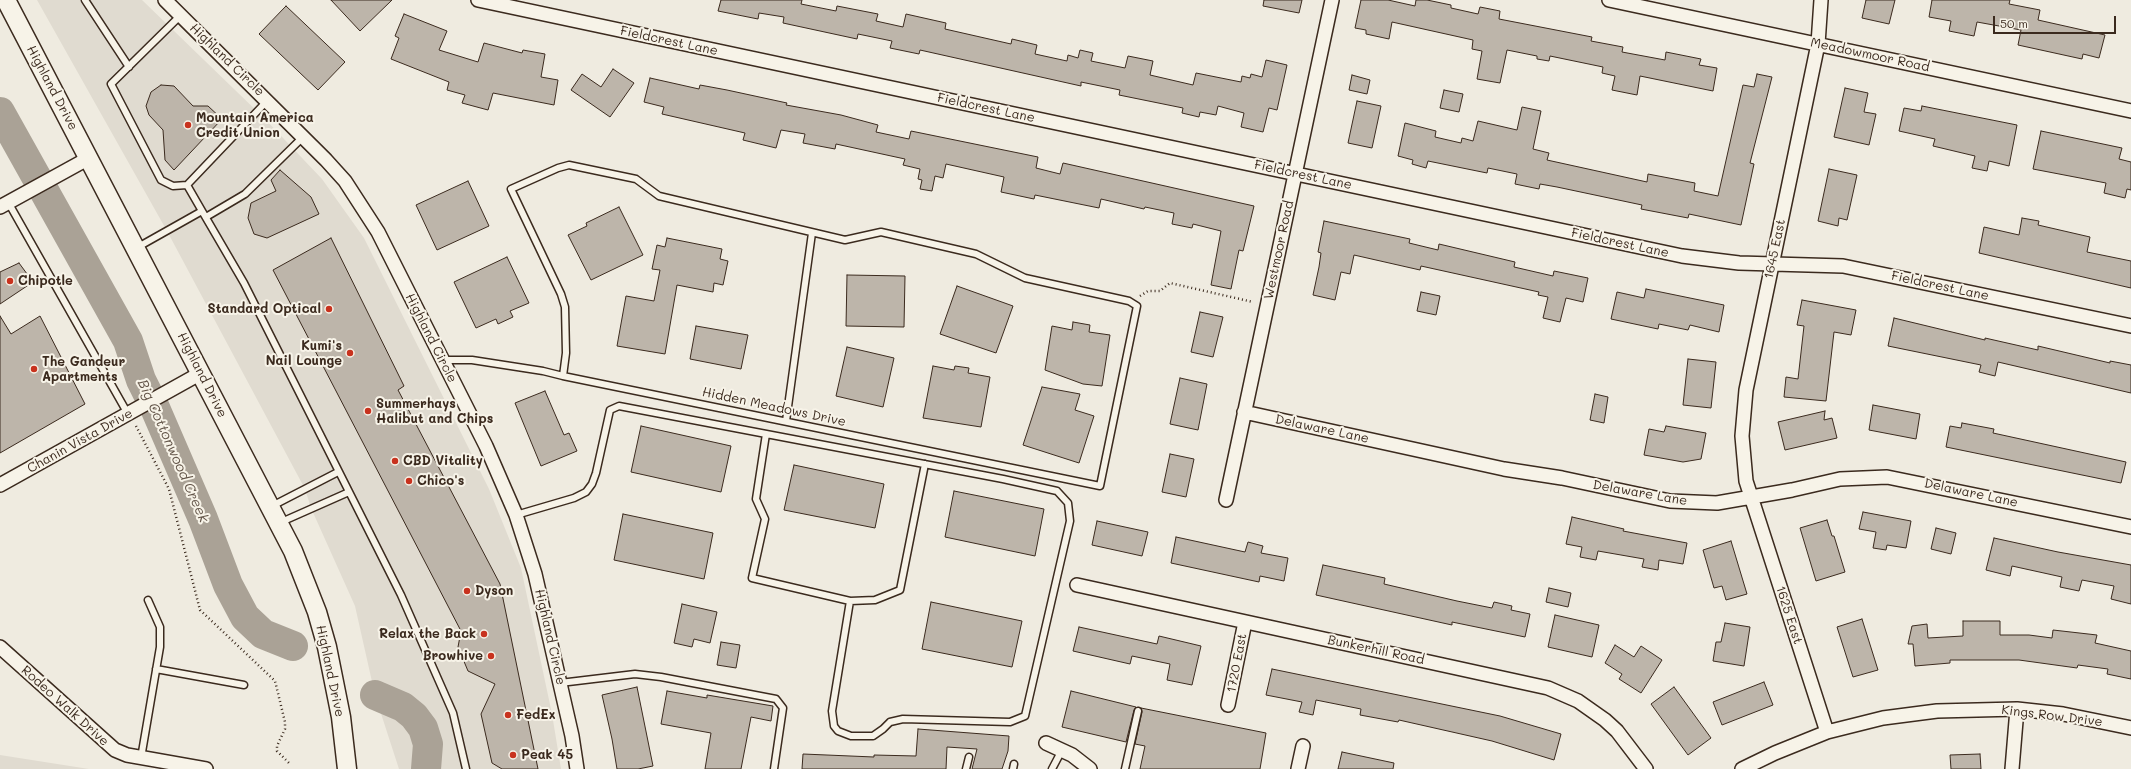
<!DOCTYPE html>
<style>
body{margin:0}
#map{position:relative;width:2131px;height:769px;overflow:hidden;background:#efebe0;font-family:Mali,sans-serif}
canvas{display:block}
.scale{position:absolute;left:1993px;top:16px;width:123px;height:18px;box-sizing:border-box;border:2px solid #3b2a1e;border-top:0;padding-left:5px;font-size:12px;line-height:14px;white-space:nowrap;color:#3b2a1e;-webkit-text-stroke:3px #f7f3e8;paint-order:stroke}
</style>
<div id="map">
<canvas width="2131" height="769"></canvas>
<div class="scale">50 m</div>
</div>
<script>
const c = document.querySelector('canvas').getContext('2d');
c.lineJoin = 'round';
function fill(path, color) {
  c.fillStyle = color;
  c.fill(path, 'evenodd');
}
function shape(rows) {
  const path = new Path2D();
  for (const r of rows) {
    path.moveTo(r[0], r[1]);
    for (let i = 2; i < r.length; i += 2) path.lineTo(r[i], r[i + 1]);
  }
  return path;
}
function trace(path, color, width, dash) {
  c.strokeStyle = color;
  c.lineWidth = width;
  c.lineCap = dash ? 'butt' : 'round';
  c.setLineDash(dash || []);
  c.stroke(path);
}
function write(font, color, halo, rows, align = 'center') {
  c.font = font + ' Mali,sans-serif';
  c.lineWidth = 4;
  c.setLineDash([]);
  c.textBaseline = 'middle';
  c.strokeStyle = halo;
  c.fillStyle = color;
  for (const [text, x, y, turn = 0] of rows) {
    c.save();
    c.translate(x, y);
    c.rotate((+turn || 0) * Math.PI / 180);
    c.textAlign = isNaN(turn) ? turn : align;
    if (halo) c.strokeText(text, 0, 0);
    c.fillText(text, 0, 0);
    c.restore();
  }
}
fill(shape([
 [37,0,142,0,265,119,322,179,364,238,489,489,521,568,552,714,561,769,399,769,375,695,355,606,311,508,305,489,167,231],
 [0,755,89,769,0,769]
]), '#e0dbd0');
trace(shape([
 [0,112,128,341,141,380,155,408,203,519,228,585,245,617,263,634,293,646],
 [375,695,403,707,414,716,423,728,428,744,426,769]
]), '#aaa296', 30);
const building = shape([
 [331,0,392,0,360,31,331,0],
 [721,0,802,0,801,4,836,11,837,6,878,14,876,21,903,27,906,14,946,23,945,29,1011,44,1012,39,1037,45,1035,54,1067,61,1068,55,1078,58,1080,50,1093,53,1091,61,1125,68,1128,56,1153,61,1150,75,1193,85,1196,73,1241,82,1242,76,1250,78,1251,74,1262,77,1266,60,1287,65,1277,110,1269,108,1263,132,1241,127,1244,113,1218,106,1216,115,1200,112,1199,117,1182,113,1183,108,1119,95,1120,90,1081,82,1081,86,920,50,919,54,890,48,892,41,858,34,857,39,783,23,784,17,759,13,758,19,718,11,721,0],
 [1264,0,1302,0,1299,13,1263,6,1264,0],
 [1361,0,1388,0,1415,6,1416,0,1427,0,1451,5,1451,8,1478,14,1480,7,1500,11,1499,19,1592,37,1591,41,1623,47,1622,52,1665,60,1666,52,1701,59,1699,65,1717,68,1713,91,1640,76,1637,95,1612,90,1615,76,1602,73,1603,67,1550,56,1549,61,1537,59,1537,56,1507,50,1500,83,1477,79,1482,51,1472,49,1473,40,1392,22,1389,39,1366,34,1366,30,1355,28,1361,0],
 [1866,0,1895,0,1889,24,1862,18,1866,0],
 [1932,0,2010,0,2009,4,2040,10,2038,20,2105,35,2099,58,2083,54,2082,59,2018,45,2021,30,1977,22,1974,36,1949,31,1951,21,1929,17,1932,0],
 [286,6,345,62,318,90,259,34,286,6],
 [404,14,447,31,439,50,478,62,484,43,522,53,523,50,545,54,541,77,558,80,554,105,493,93,488,110,462,103,465,95,447,90,449,82,391,59,399,38,395,36,404,14],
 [613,69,634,83,610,117,571,90,582,74,601,87,613,69],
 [1757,74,1772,77,1750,163,1754,164,1741,225,1689,214,1688,218,1641,209,1642,205,1557,187,1540,184,1539,189,1515,184,1517,174,1488,168,1487,173,1428,161,1426,168,1412,164,1413,160,1398,156,1405,123,1436,131,1435,137,1461,143,1462,138,1473,141,1478,121,1517,130,1522,107,1541,111,1533,149,1549,153,1547,160,1647,182,1648,174,1695,183,1694,191,1718,196,1743,85,1754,87,1757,74],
 [1352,75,1370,80,1367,94,1349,90,1352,75],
 [650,78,699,89,700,85,727,90,787,103,786,105,841,115,878,125,876,132,909,139,911,131,1038,157,1036,168,1060,174,1063,163,1254,206,1243,251,1239,250,1231,289,1211,285,1221,231,1193,224,1192,228,1172,224,1174,213,1145,207,1144,209,1101,199,1099,208,1035,195,1034,199,1001,192,1004,177,946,164,943,178,935,176,932,191,920,189,922,180,918,179,920,169,903,165,905,159,836,144,835,149,803,143,805,134,781,130,776,148,743,140,745,133,662,114,664,107,644,102,650,78],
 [161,85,174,86,193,106,208,106,222,119,174,170,165,160,163,130,149,115,146,106,151,92,161,85],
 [1845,88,1868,93,1864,112,1876,114,1869,145,1834,137,1845,88],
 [1444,90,1463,94,1459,112,1440,108,1444,90],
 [1357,101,1381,106,1372,148,1348,143,1357,101],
 [1922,106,2017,125,2009,166,1989,161,1987,171,1972,168,1975,156,1933,146,1935,139,1899,131,1904,108,1921,111,1922,106],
 [2041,131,2122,148,2119,159,2131,162,2131,190,2127,189,2125,198,2104,193,2106,183,2033,169,2041,131],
 [1829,169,1857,175,1847,220,1839,218,1838,226,1818,221,1829,169],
 [280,170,311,197,319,214,267,238,254,234,248,218,251,203,276,191,271,180,280,170],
 [468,181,489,226,437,250,416,205,468,181],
 [619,207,643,255,591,280,568,235,587,226,586,223,619,207],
 [2022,218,2039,221,2038,225,2090,237,2087,252,2131,261,2131,288,1979,253,1984,227,2019,235,2022,218],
 [1324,221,1410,239,1409,243,1438,250,1439,244,1515,262,1514,267,1553,276,1554,271,1588,278,1583,302,1566,298,1560,322,1543,318,1548,297,1538,295,1539,292,1421,266,1420,270,1354,255,1350,274,1341,272,1335,300,1313,295,1319,267,1321,253,1318,252,1324,221],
 [331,238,404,386,398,390,500,584,538,769,502,769,492,763,481,714,495,684,468,671,458,647,461,631,273,270,331,238],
 [667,238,722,249,720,259,728,261,723,285,714,283,713,292,677,285,665,354,617,346,626,296,654,301,660,270,652,269,657,245,665,247,667,238],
 [507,257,529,303,510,311,513,317,498,324,496,319,476,328,454,282,507,257],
 [19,263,33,282,0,304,0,272,19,263],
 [847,275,905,276,904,327,846,326,847,275],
 [957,286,1013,306,996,353,940,334,957,286],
 [1646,289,1724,305,1719,332,1690,325,1688,330,1659,324,1658,329,1611,319,1617,292,1644,298,1646,289],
 [1421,292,1440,296,1436,315,1417,311,1421,292],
 [1802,300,1856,310,1851,335,1834,332,1826,401,1784,397,1786,377,1798,379,1804,326,1797,325,1802,300],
 [1200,312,1223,317,1213,357,1191,352,1200,312],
 [0,316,11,334,40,316,85,404,0,453,0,316],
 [1894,318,1985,340,1985,338,2038,350,2038,346,2110,363,2110,361,2131,365,2131,393,1998,362,1995,376,1979,372,1981,365,1888,346,1894,318],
 [1073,322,1090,325,1089,332,1110,335,1102,386,1083,384,1045,370,1052,326,1072,330,1073,322],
 [696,326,748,335,741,369,690,359,696,326],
 [847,347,894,358,883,407,836,396,847,347],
 [1688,359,1716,362,1711,408,1683,405,1688,359],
 [933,366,954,370,955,366,969,368,968,373,990,377,981,427,923,418,933,366],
 [1180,378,1207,384,1198,430,1170,424,1180,378],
 [1042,387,1080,394,1075,410,1094,416,1079,463,1023,445,1042,387],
 [545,391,564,435,569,433,577,451,541,466,515,403,545,391],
 [1595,394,1608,397,1604,423,1590,420,1595,394],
 [1873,405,1920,414,1916,439,1869,430,1873,405],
 [1825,411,1824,420,1832,418,1837,438,1785,450,1778,422,1825,411],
 [1962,423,1994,429,1993,433,2126,462,2121,483,1946,447,1950,426,1961,428,1962,423],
 [641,426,731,446,721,492,631,472,641,426],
 [1666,426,1706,433,1701,459,1683,462,1644,455,1649,429,1664,432,1666,426],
 [1170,454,1194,459,1186,497,1162,492,1170,454],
 [794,465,884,484,875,528,784,510,794,465],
 [954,491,1044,509,1035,556,945,537,954,491],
 [1863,512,1911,521,1906,548,1887,545,1886,550,1873,548,1876,532,1859,529,1863,512],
 [623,514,713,533,704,579,614,560,623,514],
 [1572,517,1624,529,1623,531,1687,543,1683,564,1659,560,1658,570,1642,567,1644,559,1598,551,1596,560,1580,557,1582,547,1566,544,1572,517],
 [1827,520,1832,536,1834,536,1845,572,1816,581,1800,528,1827,520],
 [1097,521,1148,532,1142,556,1092,545,1097,521],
 [1936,528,1956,533,1951,554,1931,549,1936,528],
 [1176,537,1245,552,1248,542,1263,546,1261,553,1288,558,1284,581,1260,576,1259,582,1171,563,1176,537],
 [1994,538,2058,552,2131,565,2131,604,2111,599,2114,586,2082,580,2079,591,2060,587,2062,577,2012,566,2010,576,1986,570,1994,538],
 [1731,541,1747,594,1726,600,1722,586,1714,588,1703,550,1731,541],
 [1323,565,1385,578,1384,584,1457,601,1492,608,1494,602,1512,606,1511,610,1530,614,1525,637,1452,622,1452,625,1316,595,1323,565],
 [1549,588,1571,593,1568,607,1546,602,1549,588],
 [931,602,1022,621,1012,667,922,649,931,602],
 [682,604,717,612,710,643,694,639,692,647,674,643,682,604],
 [1555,615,1599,625,1592,657,1548,647,1555,615],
 [1862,619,1878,670,1853,677,1837,627,1862,619],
 [1963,621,2000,621,2000,635,2029,635,2052,638,2053,630,2097,635,2095,643,2131,651,2131,679,2107,674,2108,669,2078,665,2077,668,2019,660,1950,660,1950,663,1915,666,1913,644,1908,644,1912,626,1927,624,1928,638,1963,636,1963,621],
 [1725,623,1750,627,1744,666,1713,661,1716,642,1721,642,1725,623],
 [1079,627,1157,644,1159,636,1201,646,1192,685,1167,680,1170,664,1132,656,1130,664,1073,651,1079,627],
 [721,642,740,645,736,668,717,665,721,642],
 [1615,645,1634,657,1641,646,1662,660,1641,693,1619,679,1622,674,1605,663,1615,645],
 [1272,669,1500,716,1561,734,1554,760,1492,741,1399,720,1398,722,1360,715,1361,709,1316,700,1313,715,1299,712,1302,702,1266,695,1272,669],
 [1764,682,1773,705,1722,725,1713,702,1764,682],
 [637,687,653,766,638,769,617,769,612,739,602,695,637,687],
 [1674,687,1711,738,1688,755,1651,704,1674,687],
 [667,691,707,698,707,695,773,706,771,721,751,717,741,769,705,769,711,733,661,724,667,691],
 [1071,691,1136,707,1134,710,1126,742,1062,727,1071,691],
 [1141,708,1266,733,1260,769,1140,769,1145,746,1135,744,1142,712,1141,708],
 [918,729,1009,736,1008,751,1002,769,972,769,977,749,947,747,946,769,802,769,803,754,874,757,874,755,916,756,918,729],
 [1342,752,1394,763,1393,769,1338,769,1342,752],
 [1980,754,1981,769,1951,769,1950,755,1980,754]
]);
fill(building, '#bdb5aa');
trace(building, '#3b2a1e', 1);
const service = shape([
 [85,0,129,67],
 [180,16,111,84,161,180,173,186,187,185],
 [8,202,128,414],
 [202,211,187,185,267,101],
 [206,217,245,194,303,137],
 [138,247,202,211,244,283,401,595,453,713,466,769],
 [442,360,472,360,543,371,563,376,1100,486,1137,306,1129,301,1025,278,976,254,881,232,845,240,659,196,636,179,569,165,558,168,511,189,561,294,565,307,566,353,563,376],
 [786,421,812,233],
 [272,506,338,472],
 [516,515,574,498,586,492,592,484,596,473,610,410,619,406,1003,479,1057,491,1068,503,1070,521,1025,716,1010,722,903,719,890,722,883,729,873,736,851,736,838,731,834,726,832,711,850,601,752,578,765,519,756,499,766,434],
 [279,523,349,492],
 [850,601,875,600,900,590,925,464],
 [156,669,244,685],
 [560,683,635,674,661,677,776,699,783,708,774,769],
 [141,758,160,647,160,627,148,600],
 [966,769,969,757],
 [1013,769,1014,764],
 [1052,769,1062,750],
 [1125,769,1138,711]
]);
const minor = shape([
 [165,0,326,160,345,181,378,232,486,446,516,515,535,574,572,736,577,769],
 [478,0,1682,256,1739,263,1843,266,2131,326],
 [1609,0,2131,111],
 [1821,0,1818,44,1746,390,1742,436,1746,481,1827,732],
 [0,207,89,158],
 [1244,412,1504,469,1562,478,1670,501,1717,503,1792,490,1840,479,1887,477,2131,527],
 [0,485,201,373],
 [1226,500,1332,0],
 [1077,585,1548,688,1578,701,1605,720,1617,731,1646,769],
 [0,647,115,750,127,755,206,769],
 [1228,705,1245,622],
 [1046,743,1072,755,1090,769],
 [1298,769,1303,746],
 [1742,769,1775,753,1827,732,1883,718,1937,711,2017,709,2063,714,2131,728],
 [2012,769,2017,709]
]);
const secondary = shape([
 [6,0,293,551,317,612,327,647,341,717,347,769]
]);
trace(service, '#3b2a1e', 9);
trace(minor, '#3b2a1e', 16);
trace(secondary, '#3b2a1e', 21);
trace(shape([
 [1140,296,1148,291,1160,291,1170,283,1253,302],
 [136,426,169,489,200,610,275,681,285,722,285,729,277,746,277,751,289,763]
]), '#3b2a1e', 2.5, [1, 3]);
trace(service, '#f7f3e8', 6);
trace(minor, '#f7f3e8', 13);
trace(secondary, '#f7f3e8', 18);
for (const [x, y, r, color] of [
 [188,125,4,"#c8321e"],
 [10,281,4,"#c8321e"],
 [329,309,4,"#c8321e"],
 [350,353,4,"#c8321e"],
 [34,369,4,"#c8321e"],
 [368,411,4,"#c8321e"],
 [395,461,4,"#c8321e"],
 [409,481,4,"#c8321e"],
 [467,591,4,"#c8321e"],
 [484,634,4,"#c8321e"],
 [491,656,4,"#c8321e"],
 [508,715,4,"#c8321e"],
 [513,755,4,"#c8321e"]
]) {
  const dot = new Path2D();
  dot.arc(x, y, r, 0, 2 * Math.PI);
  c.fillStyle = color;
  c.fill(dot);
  trace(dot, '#f7f3e8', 1.5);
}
write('13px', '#3b2a1e', '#f7f3e8', [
 ["Fieldcrest Lane",669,41,12],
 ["Meadowmoor Road",1870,55,12],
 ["Highland Circle",227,60,44],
 ["Highland Drive",52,88,62],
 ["Fieldcrest Lane",986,108,12],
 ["Fieldcrest Lane",1303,175,12],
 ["Fieldcrest Lane",1620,243,12],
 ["1645 East",1775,249,-78],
 ["Westmoor Road",1279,250,-78],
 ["Fieldcrest Lane",1940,286,12],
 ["Highland Circle",431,338,63],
 ["Highland Drive",202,375,63],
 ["Hidden Meadows Drive",774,407,12],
 ["Delaware Lane",1322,429,12],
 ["Chanin Vista Drive",80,441,-29],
 ["Delaware Lane",1640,493,10],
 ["Delaware Lane",1971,493,12],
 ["1625 East",1789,615,72],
 ["Highland Circle",550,637,77],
 ["Bunkerhill Road",1376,650,12],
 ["1720 East",1237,663,-79],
 ["Highland Drive",330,671,78],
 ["Rodeo Walk Drive",65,706,42],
 ["Kings Row Drive",2052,716,7]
]);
write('bold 13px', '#3b2a1e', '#f7f3e8', [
 ["Mountain America",196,118],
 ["Credit Union",196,133],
 ["Chipotle",18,281],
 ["Standard Optical",321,309,"right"],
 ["Kumi's",342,346,"right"],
 ["Nail Lounge",342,361,"right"],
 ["The Gandeur",42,362],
 ["Apartments",42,377],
 ["Summerhays",376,404],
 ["Halibut and Chips",376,419],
 ["CBD Vitality",403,461],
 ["Chico's",417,481],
 ["Dyson",475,591],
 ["Relax the Back",476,634,"right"],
 ["Browhive",483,656,"right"],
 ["FedEx",516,715],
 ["Peak 45",521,755]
], 'left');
write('italic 14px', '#625448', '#f7f3e8', [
 ["Big Cottonwood Creek",173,451,66]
]);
</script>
